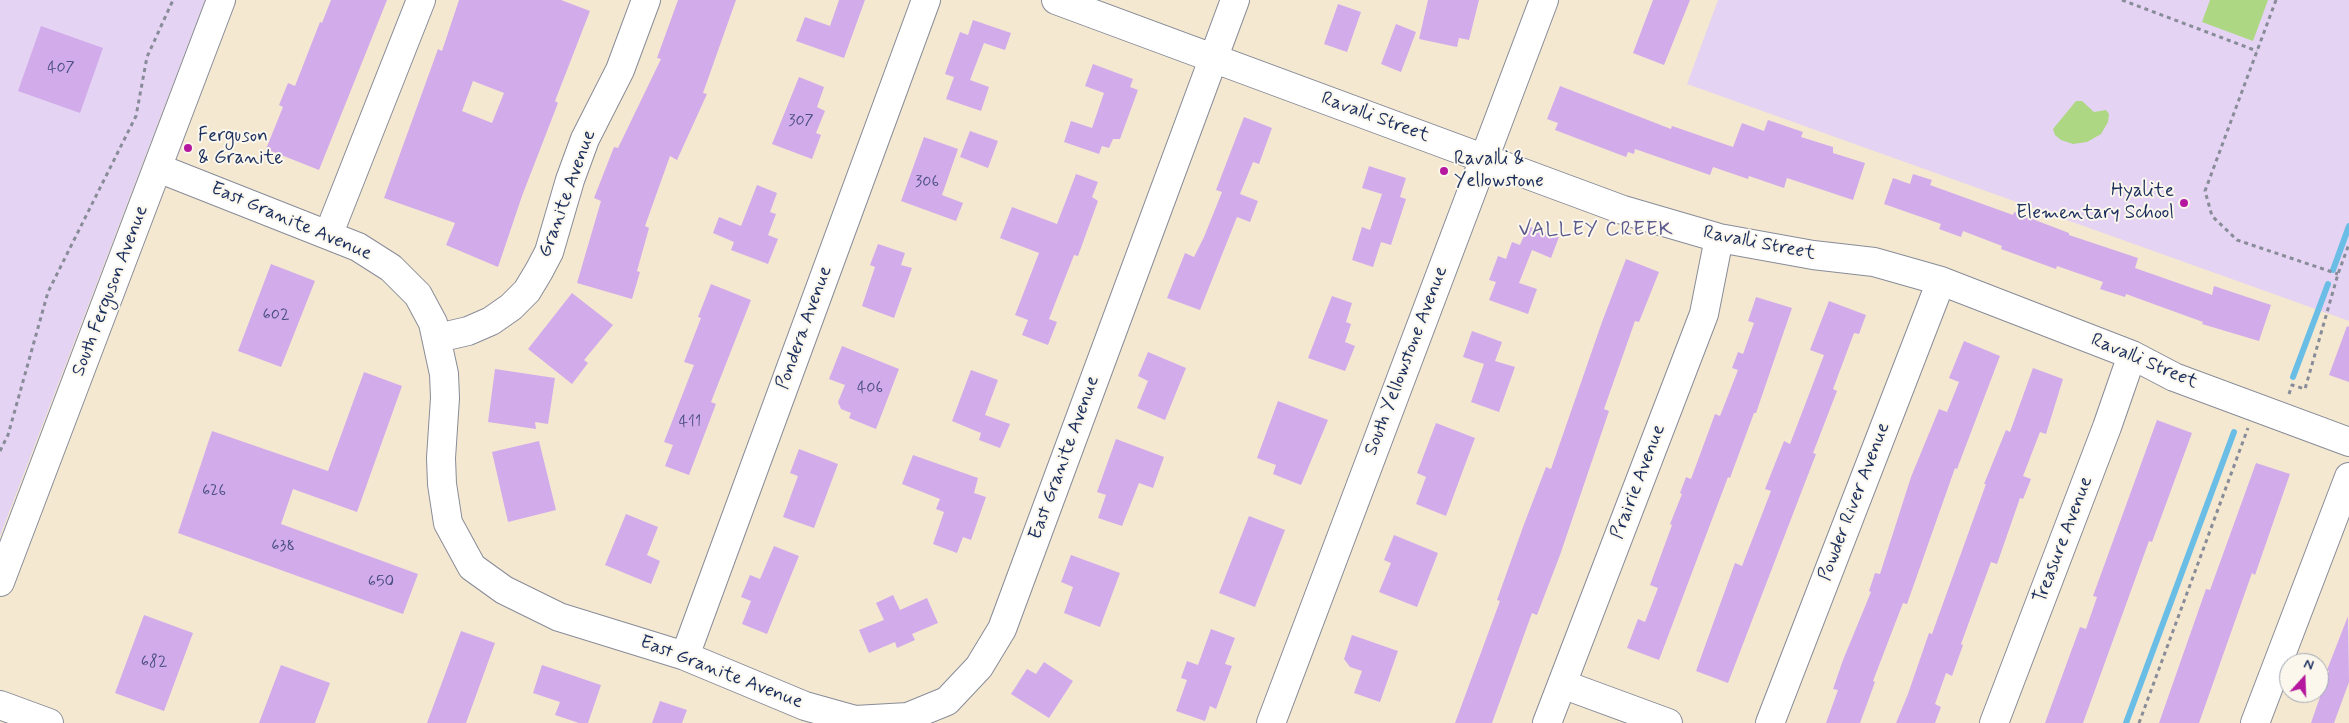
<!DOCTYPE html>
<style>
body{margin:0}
#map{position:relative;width:2349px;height:723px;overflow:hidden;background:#f5e8d1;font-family:Mynerve,sans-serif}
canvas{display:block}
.north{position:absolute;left:2279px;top:653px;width:50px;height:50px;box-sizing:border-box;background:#fbf7ec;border:1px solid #a1a7b3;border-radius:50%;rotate:20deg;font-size:14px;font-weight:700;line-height:20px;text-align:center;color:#1b2f5e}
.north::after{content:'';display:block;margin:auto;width:18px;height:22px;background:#b5179e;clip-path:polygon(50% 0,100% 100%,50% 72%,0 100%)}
</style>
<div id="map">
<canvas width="2349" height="723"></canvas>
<div class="north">N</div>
</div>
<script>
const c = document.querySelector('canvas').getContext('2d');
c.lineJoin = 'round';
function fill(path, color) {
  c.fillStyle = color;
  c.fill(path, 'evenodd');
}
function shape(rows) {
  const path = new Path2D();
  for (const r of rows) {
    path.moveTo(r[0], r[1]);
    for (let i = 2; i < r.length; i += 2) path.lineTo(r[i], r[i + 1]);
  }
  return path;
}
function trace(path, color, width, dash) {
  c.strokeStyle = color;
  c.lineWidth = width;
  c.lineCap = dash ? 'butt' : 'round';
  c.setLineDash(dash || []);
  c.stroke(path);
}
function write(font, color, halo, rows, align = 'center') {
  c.font = font + ' Mynerve,sans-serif';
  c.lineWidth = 4;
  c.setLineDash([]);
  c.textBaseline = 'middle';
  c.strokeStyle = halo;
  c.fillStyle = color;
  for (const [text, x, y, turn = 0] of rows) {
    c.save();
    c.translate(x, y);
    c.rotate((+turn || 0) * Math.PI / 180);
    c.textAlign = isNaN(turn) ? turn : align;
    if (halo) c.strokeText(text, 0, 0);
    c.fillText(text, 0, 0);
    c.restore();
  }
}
fill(shape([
 [0,0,205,0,0,536],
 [1718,0,2349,0,2349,321,1687,84]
]), '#e4d3f2');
fill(shape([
 [2210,0,2268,0,2253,41,2202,22],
 [2076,101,2082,101,2094,112,2106,110,2109,114,2108,122,2101,134,2087,142,2073,144,2061,140,2055,135,2053,129]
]), '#add783');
trace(shape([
 [2333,270,2349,226],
 [2293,377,2328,284],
 [2126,723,2234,432]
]), '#6abee6', 6);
fill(shape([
 [331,0,387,0,319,170,266,149,283,107,279,105,288,83,295,86,320,22,322,23],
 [459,0,561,0,590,11,555,101,558,103,522,196,498,267,446,245,455,223,384,198,438,49,442,51],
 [473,81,504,93,492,123,462,111],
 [678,0,736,0,703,93,707,94,677,160,670,156,645,226,649,228,637,271,640,272,632,299,577,283,601,201,594,198,614,147,618,148,661,59,657,58],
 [839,0,865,0,844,58,796,41,805,17,830,26],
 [1428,0,1479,0,1469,40,1459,38,1457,47,1419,39],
 [1653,0,1690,0,1664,65,1633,53],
 [1338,4,1361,12,1347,52,1324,44],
 [973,20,1011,33,1005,50,984,43,970,80,989,87,981,111,946,99,954,77,945,74,960,32,968,35],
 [1396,24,1416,32,1401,72,1381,64],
 [41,26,103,48,80,113,18,91],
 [1093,64,1133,79,1130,87,1138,90,1120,139,1113,139,1109,148,1102,146,1099,154,1064,142,1071,121,1092,128,1104,93,1085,86],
 [799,77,824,87,817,107,825,111,816,133,821,135,812,159,772,144],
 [1560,86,1671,129,1672,126,1733,147,1742,123,1764,131,1768,120,1803,132,1801,137,1833,147,1833,153,1865,163,1853,200,1787,178,1784,188,1749,176,1748,179,1713,167,1710,175,1635,149,1634,154,1628,152,1626,157,1555,130,1558,123,1547,119],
 [1244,117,1272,128,1259,164,1253,162,1240,194,1258,201,1250,222,1237,217,1200,310,1167,298,1185,253,1194,257,1204,237,1222,192,1216,190],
 [970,131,998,141,988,168,960,157],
 [924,137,958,149,942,195,963,203,956,221,901,201],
 [1369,166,1406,178,1400,197,1406,199,1391,245,1381,242,1373,267,1352,260,1362,227,1370,230,1382,194,1362,188],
 [1076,174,1098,182,1092,197,1098,201,1078,256,1074,255,1049,319,1057,322,1048,345,1022,335,1028,320,1015,315,1039,253,1000,238,1012,207,1057,224],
 [1913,174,1932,180,1930,185,2013,215,2014,212,2069,233,2069,235,2138,258,2135,268,2212,295,2214,286,2271,305,2259,341,2202,324,2203,322,2126,294,2125,297,2100,289,2103,282,2057,266,2056,269,2001,249,2002,246,1963,231,1961,237,1939,229,1941,224,1884,204,1893,178,1910,184],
 [757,185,777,193,770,212,776,214,768,235,778,239,768,264,731,250,734,242,713,233,719,217,741,226],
 [1528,226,1559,237,1551,258,1532,250,1519,283,1537,289,1528,314,1489,300,1496,282,1489,280,1498,256,1506,259,1512,242,1520,245],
 [878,244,905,253,901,265,912,268,894,318,862,306,875,267,870,265],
 [1626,259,1659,272,1639,322,1635,321,1604,409,1609,411,1560,555,1537,615,1532,613,1492,723,1455,723,1500,601,1497,600,1523,527,1546,467,1551,469,1602,322],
 [271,264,315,281,281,367,238,351],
 [711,284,751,300,711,402,716,404,689,475,665,466,673,445,664,442,694,365,684,362,701,318,698,317],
 [572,293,613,325,584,360,588,363,572,384,528,349],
 [1332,296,1352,303,1346,322,1351,324,1345,342,1355,346,1345,371,1308,358],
 [1756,297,1792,308,1756,413,1754,413,1730,478,1728,477,1659,660,1627,648,1638,619,1645,622,1658,588,1650,585,1672,525,1670,524,1682,494,1680,493,1686,477,1691,479,1715,414,1720,416,1738,370,1732,368,1738,352,1743,354,1754,323,1748,321],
 [1829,301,1866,315,1859,334,1854,333,1833,389,1837,391,1813,453,1816,454,1728,683,1696,671,1735,563,1742,566,1771,491,1765,489,1784,441,1790,444,1824,355,1810,350],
 [2347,326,2349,327,2349,382,2329,375],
 [1472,331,1502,342,1495,361,1515,367,1499,412,1471,402,1484,364,1463,357],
 [1964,341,2000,356,1957,469,1955,468,1907,604,1903,603,1873,681,1875,682,1860,723,1826,723,1838,690,1833,689,1843,660,1871,592,1869,591,1875,573,1880,574,1911,477,1939,409,1947,412,1959,382,1949,378],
 [842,346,899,369,876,429,849,418,851,413,841,409,838,402,845,385,829,379],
 [1148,352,1186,368,1165,420,1137,408,1148,381,1138,376],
 [2033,368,2063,379,2046,434,2040,432,2023,476,2031,479,2023,499,2020,498,1997,564,1991,562,1961,644,1963,645,1952,676,1946,673,1935,704,1941,707,1935,723,1896,723,1908,694,1929,633,1932,634,1986,484,1984,484,2006,430,2010,432],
 [495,369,555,378,548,424,535,422,536,429,488,422],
 [971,370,998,380,985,415,1010,424,1000,448,979,440,981,433,952,421],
 [364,372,402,386,357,512,293,489,281,524,418,574,403,614,178,533,212,431,328,471],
 [1278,401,1328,420,1301,485,1273,474,1276,465,1257,458],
 [2157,420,2192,433,2152,542,2149,541,2083,723,2045,723,2080,627,2086,629,2097,597,2093,596],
 [1436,423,1475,438,1446,516,1416,504,1426,477,1417,473],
 [1116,439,1164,457,1153,488,1139,483,1122,526,1098,518,1106,495,1097,492],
 [539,441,556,510,508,522,492,452],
 [799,449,838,464,814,528,783,517,798,476,790,473],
 [913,455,978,478,974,493,986,497,971,540,963,537,957,553,933,544,944,512,936,509,940,499,902,484],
 [2256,463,2290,474,2255,575,2252,573,2199,723,2159,723,2206,589,2210,590],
 [626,514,658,527,647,555,660,561,651,584,605,565],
 [1249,516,1285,530,1255,607,1219,593],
 [1394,535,1438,553,1417,607,1379,592,1391,563,1384,560],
 [774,546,799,556,767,634,742,624,751,601,741,597,750,575,760,579],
 [1071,555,1120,573,1100,627,1064,613,1073,587,1061,582],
 [893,595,900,610,927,598,938,623,912,634,915,640,897,648,895,642,869,653,859,630,884,620,876,603],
 [144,615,193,633,164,711,115,693],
 [2348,616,2349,682,2334,723,2311,723,2329,671,2327,670],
 [1211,629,1235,638,1225,664,1232,666,1216,709,1210,706,1205,721,1176,711,1187,680,1181,678,1187,661,1198,665],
 [461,631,495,643,466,723,427,723],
 [1352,635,1398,651,1380,702,1354,693,1362,671,1350,667,1344,659],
 [1044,662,1073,681,1049,718,1011,694,1027,669,1036,674],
 [281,665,330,683,315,723,259,723],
 [542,665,601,685,588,723,579,723,555,715,560,702,533,693],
 [660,701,687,710,682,723,652,723]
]), '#d2abeb');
const minor = shape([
 [1056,0,1623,210,1719,238,1813,255,1874,262,1941,281,2132,355,2174,377,2349,442],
 [158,168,358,247,391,268,418,295,433,323,444,374,445,398,441,458,442,484,448,523,472,567,504,590,559,617,685,656,805,706,855,720,908,717,947,701,979,667,1002,629,1235,0],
 [329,233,421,0],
 [438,338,468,331,491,321,511,307,527,291,539,271,549,252,570,180,585,139,620,70,646,0],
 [0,582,221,0],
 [685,656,926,0],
 [1562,684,1668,723],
 [0,705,49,723],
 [1271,723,1544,0],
 [1547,723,1704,314,1719,238],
 [1770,723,1941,281],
 [1994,723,2107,427,2132,355],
 [2255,723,2349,477]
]);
trace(minor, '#888c98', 30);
trace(shape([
 [2122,0,2257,51],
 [2276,0,2205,191,2212,216,2237,240,2338,274],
 [2289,394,2292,385,2305,389,2338,274,2349,244],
 [0,451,8,435,48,292,136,116,147,57,173,0],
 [2139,723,2248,428]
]), '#888c98', 3, [4, 4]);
trace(minor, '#fff', 28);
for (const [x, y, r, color] of [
 [188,148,5,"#b5179e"],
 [1444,171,5,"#b5179e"],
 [2184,203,5,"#b5179e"]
]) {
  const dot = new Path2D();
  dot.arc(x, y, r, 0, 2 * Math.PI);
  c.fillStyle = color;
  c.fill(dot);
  trace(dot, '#fbf7ec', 2);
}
write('16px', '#494e81', null, [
 ["407",61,69],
 ["307",801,122],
 ["306",927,183],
 ["602",276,316],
 ["406",870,389],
 ["411",690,423],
 ["626",214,492],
 ["638",283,547],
 ["650",381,583],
 ["682",154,663]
]);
write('19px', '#1b2f5e', '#fbf7ec', [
 ["Ravalli Street",1375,118,20],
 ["Granite Avenue",568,194,-70],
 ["East Granite Avenue",291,222,23],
 ["Ravalli Street",1759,244,11],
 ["South Ferguson Avenue",111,291,-69],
 ["Pondera Avenue",805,328,-70],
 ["South Yellowstone Avenue",1407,361,-69],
 ["Ravalli Street",2144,362,23],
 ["East Granite Avenue",1065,458,-70],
 ["Prairie Avenue",1639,482,-69],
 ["Powder River Avenue",1855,502,-69],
 ["Treasure Avenue",2064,540,-69],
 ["East Granite Avenue",721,673,21]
]);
write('19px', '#1b2f5e', '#fbf7ec', [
 ["Ferguson",198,137],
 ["& Granite",198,159],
 ["Ravalli &",1454,160],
 ["Yellowstone",1454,182],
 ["Hyalite",2174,192,"right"],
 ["Elementary School",2174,214,"right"]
], 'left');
c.letterSpacing = '1px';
write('20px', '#5b5a8f', '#fbf7ec', [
 ["VALLEY CREEK",1596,231]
]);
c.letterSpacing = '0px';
</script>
